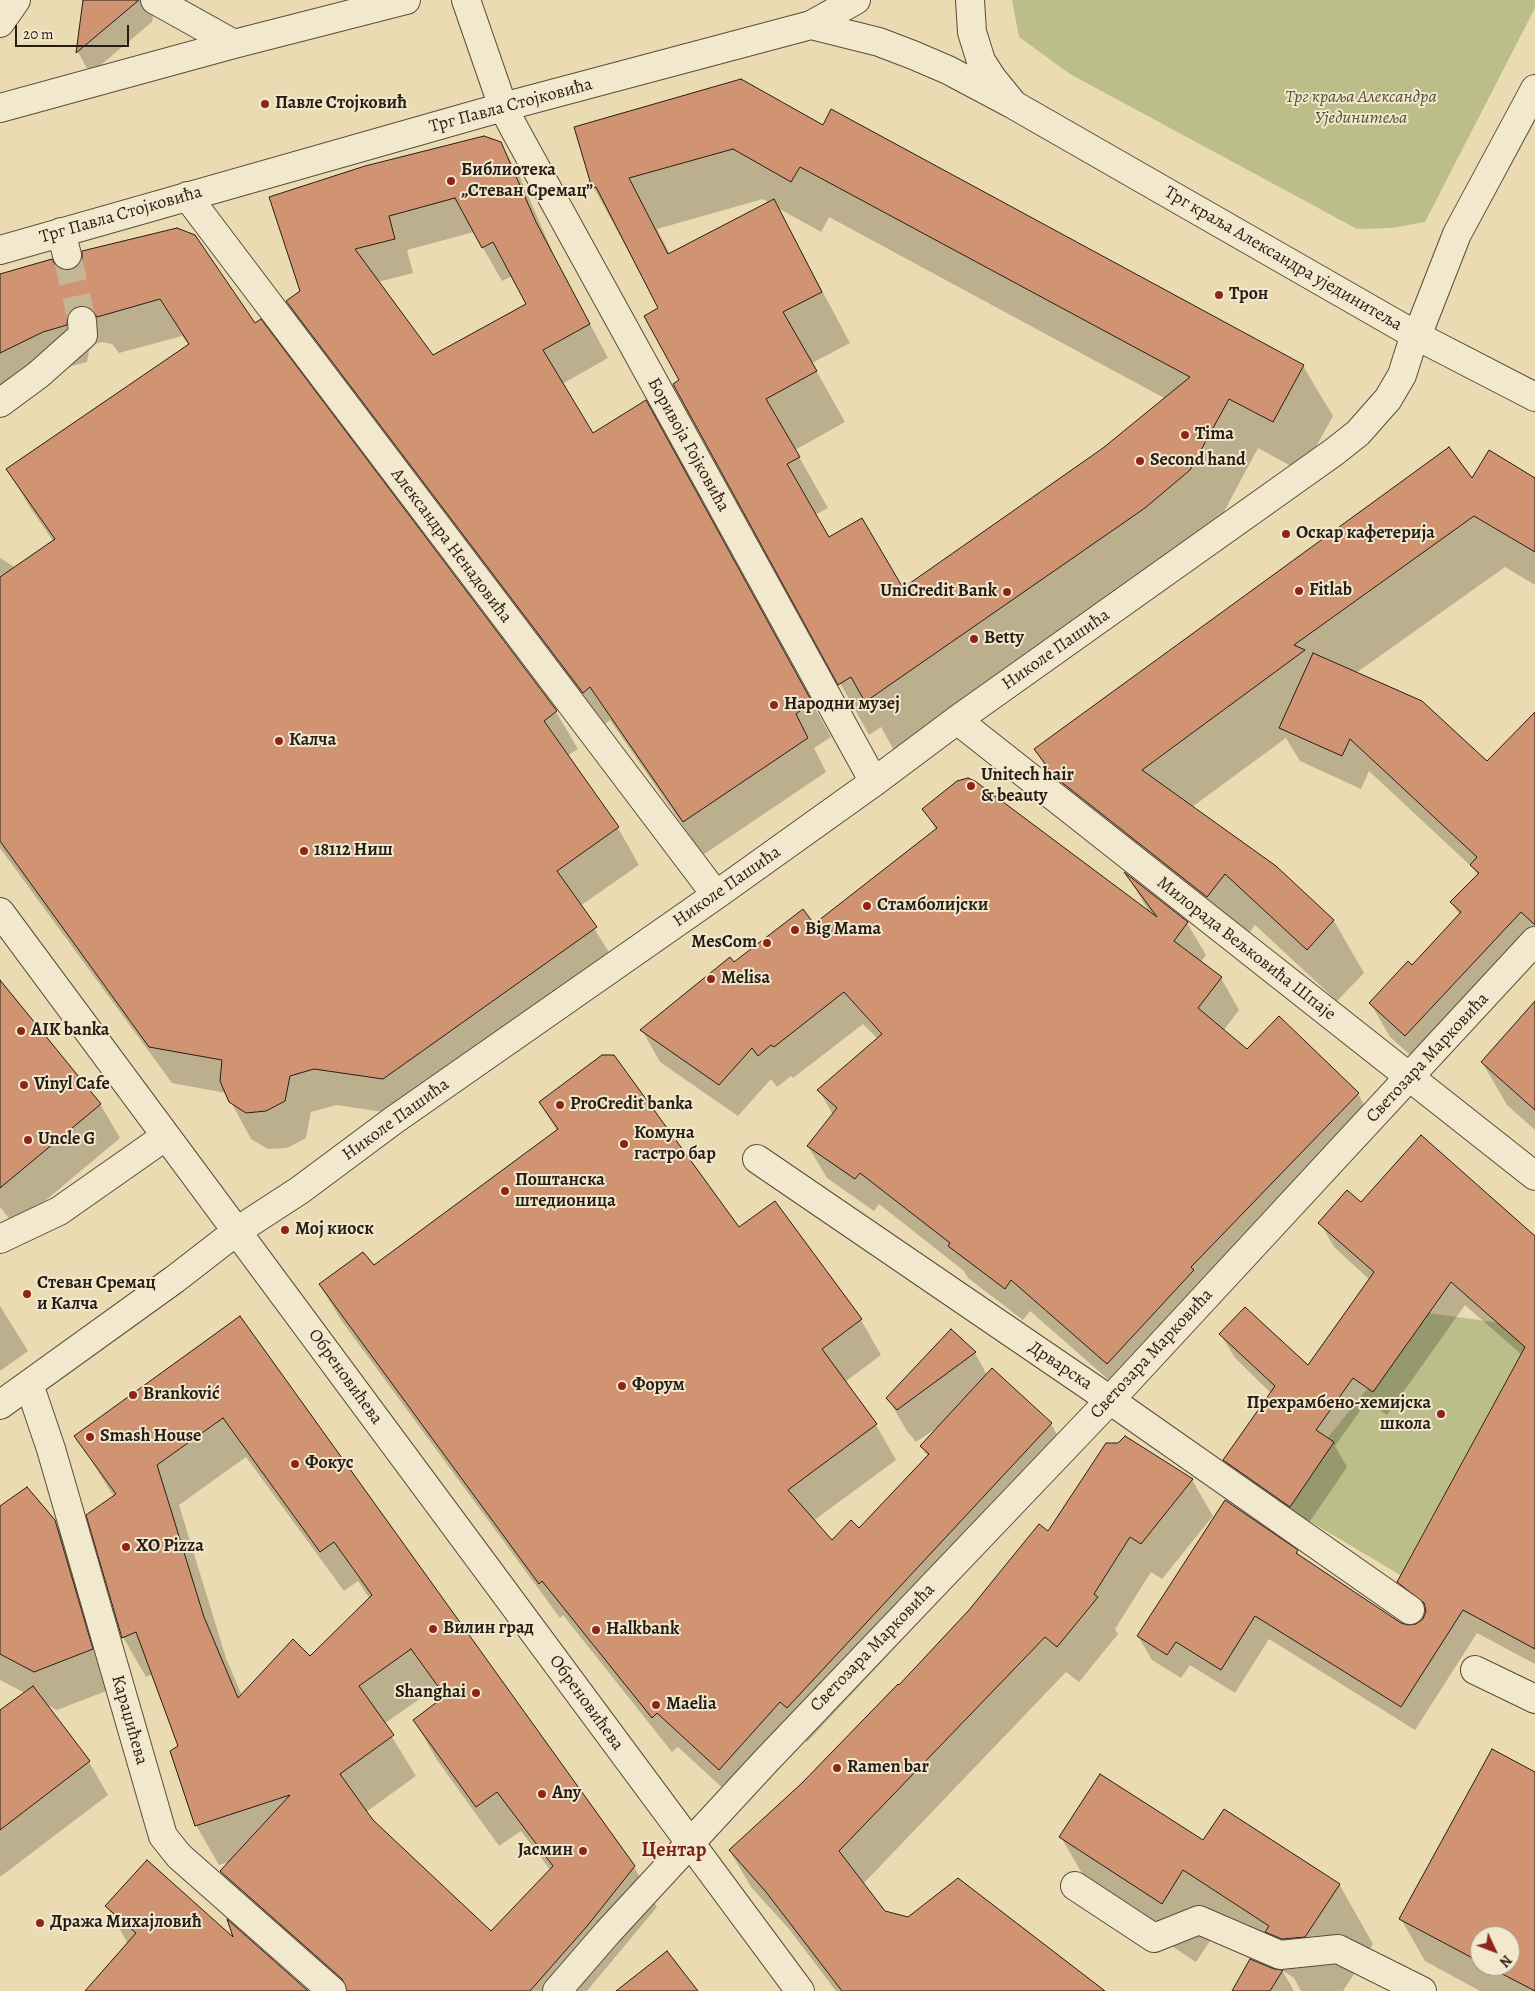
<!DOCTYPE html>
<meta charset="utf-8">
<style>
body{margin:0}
#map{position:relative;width:1535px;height:1991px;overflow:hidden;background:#ebdbb2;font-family:Alegreya,serif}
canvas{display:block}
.north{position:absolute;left:1470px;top:1926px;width:50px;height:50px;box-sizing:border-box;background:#f2e8cd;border:1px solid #a19783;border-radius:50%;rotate:133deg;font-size:14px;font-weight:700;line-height:20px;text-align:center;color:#281d15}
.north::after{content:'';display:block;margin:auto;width:18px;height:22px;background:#8f2418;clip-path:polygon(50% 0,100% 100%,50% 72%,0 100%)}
.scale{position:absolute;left:15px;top:25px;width:114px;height:22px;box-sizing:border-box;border:2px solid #281d15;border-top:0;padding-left:6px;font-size:15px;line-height:18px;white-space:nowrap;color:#281d15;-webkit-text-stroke:4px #f2e8cd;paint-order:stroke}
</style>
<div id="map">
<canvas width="1535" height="1991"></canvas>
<div class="north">N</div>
<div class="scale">20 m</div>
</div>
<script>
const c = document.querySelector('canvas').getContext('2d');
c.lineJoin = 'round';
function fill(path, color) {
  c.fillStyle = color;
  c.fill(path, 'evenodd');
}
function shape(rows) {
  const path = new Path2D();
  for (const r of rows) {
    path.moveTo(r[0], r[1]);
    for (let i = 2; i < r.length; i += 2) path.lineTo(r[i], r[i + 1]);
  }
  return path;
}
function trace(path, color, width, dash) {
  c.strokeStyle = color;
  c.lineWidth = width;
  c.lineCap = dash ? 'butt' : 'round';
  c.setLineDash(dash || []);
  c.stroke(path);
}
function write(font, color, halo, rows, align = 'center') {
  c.font = font + ' Alegreya,serif';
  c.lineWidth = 4;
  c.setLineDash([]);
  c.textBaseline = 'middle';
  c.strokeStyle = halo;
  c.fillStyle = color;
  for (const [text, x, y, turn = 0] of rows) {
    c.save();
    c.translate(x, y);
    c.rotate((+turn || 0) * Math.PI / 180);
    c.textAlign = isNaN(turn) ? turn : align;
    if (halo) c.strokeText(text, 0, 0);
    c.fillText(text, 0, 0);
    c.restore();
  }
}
fill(shape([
 [1012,0,1535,0,1535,8,1425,222,1392,228,1357,229,1070,74,1019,37],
 [1429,1313,1535,1328,1400,1575,1276,1501]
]), '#bcbe89');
fill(shape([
 [85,0,143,0,153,17,152,22,90,74,78,52],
 [575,127,823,127,1303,366,1333,416,1302,472,1258,448,1219,521,895,752,881,727,869,735,674,384,680,381,660,309,594,188],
 [763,199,770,203,670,254,657,229],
 [778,208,821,232,829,217,1166,399,1104,449,902,590,829,538,815,515,828,508,795,450,845,422,812,363,850,343],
 [500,143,520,177,555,258,608,358,562,384,592,435,665,436,831,737,814,748,826,772,703,855,610,720,603,726,307,335,287,301,301,291,270,198],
 [474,232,502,281,512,276,528,305,432,356,378,282,413,273,407,250],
 [55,267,62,271,255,325,260,321,556,712,578,749,567,756,618,828,639,865,580,906,617,965,404,1115,336,1105,311,1112,306,1138,287,1148,268,1149,251,1139,226,1093,172,1083,0,848,0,558,114,630,29,506,8,470,189,345,182,336,119,353,112,344,102,342,95,344,89,351,87,362,64,368,0,408,0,276],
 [1472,480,1535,480,1535,585,1505,567,1356,673,1487,763,1535,714,1535,950,1425,1068,1390,1037,1371,1004,1412,967,1460,916,1452,903,1478,876,1474,869,1369,771,1361,789,1300,761,1286,738,1192,807,1275,867,1334,921,1364,973,1337,1001,1255,925,1237,949,1065,801,1035,749],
 [924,809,1150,913,1128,877,1187,923,1206,955,1200,963,1221,978,1239,1010,1223,1031,1247,1051,1358,1094,1376,1126,1126,1395,1030,1311,1023,1320,968,1278,964,1271,879,1204,874,1211,827,1178,808,1146,833,1115,819,1090,878,1039,863,1024,793,1078,791,1076,777,1087,771,1079,738,1116,660,1062,642,1030,734,964,814,926,936,830],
 [0,980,100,1104,120,1138,15,1226,0,1207],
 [1535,1003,1535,1130,1507,1105,1482,1062],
 [540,1103,739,1228,775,1202,861,1320,881,1355,845,1382,876,1425,896,1460,813,1521,832,1542,860,1530,928,1457,921,1446,938,1427,916,1442,907,1431,888,1399,975,1353,987,1375,1051,1424,1071,1459,807,1742,801,1736,740,1804,678,1747,672,1752,563,1615,560,1618,341,1320,320,1285,373,1267,557,1131],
 [1361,1204,1535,1238,1535,1664,1477,1633,1415,1730,1269,1639,1235,1693,1190,1665,1181,1678,1152,1660,1138,1636,1297,1551,1300,1557,1400,1624,1408,1627,1417,1626,1424,1619,1425,1616,1412,1606,1398,1582,1522,1355,1465,1305,1387,1415,1367,1401,1335,1446,1347,1467,1304,1530,1238,1484,1224,1460,1271,1393,1235,1358,1221,1335,1308,1367,1370,1280,1334,1247,1320,1223],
 [0,1306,28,1351,0,1371],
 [239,1318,634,1867,657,1907,587,1991,335,1991,245,1911,222,1872,232,1861,219,1865,196,1825,179,1746,153,1674,146,1677,123,1637,114,1497,76,1436],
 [246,1457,344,1591,358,1581,370,1599,310,1657,242,1696,226,1658,179,1505],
 [435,1688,443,1699,414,1720,437,1760,499,1846,521,1831,551,1871,491,1933,373,1821,366,1812,416,1776,384,1724],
 [1192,1480,1213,1516,1162,1579,1151,1572,1115,1629,1118,1634,1079,1682,1066,1672,863,1884,884,1912,1103,1991,836,1991,789,1929,751,1887,730,1851,803,1784,1049,1533],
 [0,1507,54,1521,77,1560,114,1688,57,1710,45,1704,89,1762,108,1795,0,1877,0,1712,25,1693,0,1680],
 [1535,1773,1535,1991,1480,1991,1425,1961,1401,1919],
 [1480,1936,1510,1936,1510,1966,1480,1966],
 [1061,1837,1204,1842,1339,1884,1373,1944,1343,1991,1301,1991,1294,1978,1218,1929,1196,1962,1095,1896],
 [107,1906,236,1941,307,1991,99,1991,128,1944],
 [1273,1971,1283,1972,1294,1991,1234,1991]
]), '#0003');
const building = shape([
 [83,0,139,0,76,53,83,0],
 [741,79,823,125,831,109,1304,365,1273,422,1229,399,1190,470,1145,508,865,702,851,677,838,685,673,384,679,380,644,316,658,308,596,187,592,188,574,127,741,79],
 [733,149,791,182,800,167,1190,377,1103,448,903,588,862,518,829,537,787,464,800,457,766,399,817,371,783,312,822,292,774,199,668,254,629,178,733,149],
 [484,136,501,142,536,222,590,324,543,350,593,433,646,400,812,702,796,714,808,738,683,822,590,687,583,693,286,301,300,291,269,197,365,166,484,136],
 [455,198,482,248,493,242,526,304,433,355,355,249,395,239,389,216,455,198],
 [177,228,195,235,255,323,261,319,557,711,544,721,619,827,557,871,597,927,383,1079,314,1069,290,1076,285,1101,266,1111,246,1113,229,1102,220,1081,222,1060,149,1047,0,841,0,577,55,539,6,469,189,344,160,299,97,317,89,307,80,306,74,308,68,314,67,325,43,332,0,353,0,274,52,259,56,266,62,270,71,270,78,266,82,260,82,251,177,228],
 [1449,447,1472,478,1489,450,1535,478,1535,552,1474,516,1294,645,1305,650,1142,770,1276,866,1334,920,1307,950,1225,874,1207,897,1055,777,1034,749,1449,447],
 [1313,653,1422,701,1487,761,1535,712,1535,925,1521,912,1405,1036,1369,1003,1408,961,1412,965,1461,912,1450,902,1479,873,1470,865,1477,857,1350,739,1342,756,1279,728,1313,653],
 [968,778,975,781,1157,917,1124,872,1188,922,1174,941,1222,977,1198,1008,1247,1049,1279,1016,1359,1093,1191,1267,1194,1270,1107,1364,1011,1280,1005,1289,948,1246,950,1243,860,1173,855,1179,807,1146,837,1108,817,1090,882,1034,844,992,774,1047,771,1045,758,1056,752,1048,719,1085,640,1030,730,957,734,962,803,909,814,924,937,828,922,809,957,781,968,778],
 [0,980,101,1104,0,1188,0,980],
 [1535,1001,1535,1110,1481,1062,1535,1001],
 [602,1055,614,1055,739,1227,775,1201,862,1319,822,1349,877,1424,788,1490,832,1540,851,1520,859,1528,929,1454,920,1446,992,1368,1052,1423,787,1708,780,1702,719,1770,657,1713,652,1718,542,1581,539,1584,319,1284,363,1252,374,1265,558,1129,539,1102,602,1055],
 [1421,1135,1535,1236,1535,1649,1463,1610,1401,1707,1255,1616,1221,1670,1176,1642,1167,1655,1137,1636,1225,1500,1298,1550,1296,1553,1401,1623,1408,1625,1416,1624,1423,1619,1426,1611,1424,1603,1397,1582,1525,1347,1451,1282,1373,1392,1353,1378,1316,1430,1334,1442,1290,1507,1223,1460,1275,1386,1219,1334,1245,1307,1308,1365,1374,1272,1318,1223,1347,1190,1361,1202,1421,1135],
 [240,1316,635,1866,588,1925,530,1991,347,1991,342,1979,220,1871,290,1795,195,1826,170,1751,178,1746,136,1632,122,1638,86,1515,116,1494,74,1436,240,1316],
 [223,1418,320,1552,334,1542,372,1595,310,1656,293,1639,238,1698,204,1617,157,1465,223,1418],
 [411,1649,445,1696,413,1720,476,1807,497,1792,553,1866,491,1931,373,1820,340,1774,394,1735,359,1686,411,1649],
 [951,1329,976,1352,897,1410,886,1398,951,1329],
 [1125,1436,1193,1479,1141,1544,1130,1537,1094,1594,1098,1597,1057,1647,1045,1637,839,1851,885,1911,908,1917,958,1878,1105,1991,842,1991,766,1892,729,1850,802,1783,898,1684,899,1685,969,1610,1039,1524,1048,1531,1106,1443,1118,1443,1125,1436],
 [27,1487,55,1520,93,1649,34,1672,0,1654,0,1506,27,1487],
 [33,1686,90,1761,0,1830,0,1710,33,1686],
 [1492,1749,1535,1772,1535,1991,1487,1966,1510,1966,1510,1936,1480,1936,1480,1962,1399,1919,1492,1749],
 [1100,1774,1203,1840,1224,1809,1340,1884,1305,1937,1282,1939,1265,1932,1269,1926,1183,1870,1162,1904,1059,1837,1100,1774],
 [147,1860,233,1937,227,1919,308,1991,85,1991,136,1933,105,1906,147,1860],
 [667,1951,698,1991,616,1991,667,1951],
 [1250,1959,1274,1969,1283,1970,1270,1991,1232,1991,1250,1959]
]);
fill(building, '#d09473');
trace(building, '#281d15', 1);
trace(shape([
 [67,255,82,321]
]), '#c4b593', 28, [28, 14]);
const minor = shape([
 [155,0,234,44],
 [466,0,503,107,515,130,874,782],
 [970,0,972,32,981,61,992,78,1014,105,1417,336,1535,397],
 [0,23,16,0],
 [811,25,856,0],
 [0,108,234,44,406,0],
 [187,196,716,895],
 [61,232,67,255],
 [0,250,503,107,811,25,879,42,913,55,948,70,1014,105],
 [1417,336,1457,234,1535,89],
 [0,403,38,375,83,335,82,321],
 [957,720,1535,1176],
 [0,912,800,1991],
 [757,1159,1110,1400,1410,1610],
 [0,1239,59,1211,166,1136],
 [29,1384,51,1449,163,1836,179,1856,332,1991],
 [0,1405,175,1279,237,1231,300,1190,394,1120,716,895,874,782,957,720,1334,452,1358,433,1388,399,1402,375,1415,334],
 [1475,1670,1535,1699],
 [1075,1886,1154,1938,1199,1920,1280,1955,1338,1949,1422,1991],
 [557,1991,608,1932,764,1763,1110,1400,1535,941]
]);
trace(minor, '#594c3c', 30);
trace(minor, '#f2e8cd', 28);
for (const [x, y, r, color] of [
 [265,104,5,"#8f2418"],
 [451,181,5,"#8f2418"],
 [1219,295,5,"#8f2418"],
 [1185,435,5,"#8f2418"],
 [1140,461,5,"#8f2418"],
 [1286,534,5,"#8f2418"],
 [1299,591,5,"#8f2418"],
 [1007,592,5,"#8f2418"],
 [974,639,5,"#8f2418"],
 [774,705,5,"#8f2418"],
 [279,741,5,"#8f2418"],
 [971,786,5,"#8f2418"],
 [304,851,5,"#8f2418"],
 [867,906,5,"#8f2418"],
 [795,930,5,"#8f2418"],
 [767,943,5,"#8f2418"],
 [711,979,5,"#8f2418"],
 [21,1031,5,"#8f2418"],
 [24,1085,5,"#8f2418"],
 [560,1105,5,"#8f2418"],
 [28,1140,5,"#8f2418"],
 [624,1144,5,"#8f2418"],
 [505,1191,5,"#8f2418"],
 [285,1230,5,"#8f2418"],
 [27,1294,5,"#8f2418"],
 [622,1386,5,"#8f2418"],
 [133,1395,5,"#8f2418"],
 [1441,1414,5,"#8f2418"],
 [90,1437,5,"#8f2418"],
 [295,1464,5,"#8f2418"],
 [126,1547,5,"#8f2418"],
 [433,1629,5,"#8f2418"],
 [596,1630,5,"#8f2418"],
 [476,1693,5,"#8f2418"],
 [656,1705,5,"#8f2418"],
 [837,1768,5,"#8f2418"],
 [542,1794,5,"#8f2418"],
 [583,1851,5,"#8f2418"],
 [40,1923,5,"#8f2418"]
]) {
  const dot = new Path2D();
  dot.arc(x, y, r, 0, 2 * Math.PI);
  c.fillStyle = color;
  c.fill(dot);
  trace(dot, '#f2e8cd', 2);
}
write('italic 18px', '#544d38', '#f2e8cd', [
 ["Трг краља Александра",1361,98],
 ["Ујединитеља",1361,119]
]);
write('bold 18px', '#281d15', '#f2e8cd', [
 ["Павле Стојковић",275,104],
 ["Библиотека",461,171],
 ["„Стеван Сремац”",461,192],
 ["Трон",1229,295],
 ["Tima",1195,435],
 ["Second hand",1150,461],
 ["Оскар кафетерија",1296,534],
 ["Fitlab",1309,591],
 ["UniCredit Bank",997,592,"right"],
 ["Betty",984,639],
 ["Народни музеј",784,705],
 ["Калча",289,741],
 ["Unitech hair",981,776],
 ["& beauty",981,797],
 ["18112 Ниш",314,851],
 ["Стамболијски",877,906],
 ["Big Mama",805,930],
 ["MesCom",757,943,"right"],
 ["Melisa",721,979],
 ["AIK banka",31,1031],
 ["Vinyl Cafe",34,1085],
 ["ProCredit banka",570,1105],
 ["Комуна",634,1134],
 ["гастро бар",634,1155],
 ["Uncle G",38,1140],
 ["Поштанска",515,1181],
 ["штедионица",515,1202],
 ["Мој киоск",295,1230],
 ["Стеван Сремац",37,1284],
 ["и Калча",37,1305],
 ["Форум",632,1386],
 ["Branković",143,1395],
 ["Прехрамбено-хемијска",1431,1404,"right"],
 ["школа",1431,1425,"right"],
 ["Smash House",100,1437],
 ["Фокус",305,1464],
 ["XO Pizza",136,1547],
 ["Вилин град",443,1629],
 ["Halkbank",606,1630],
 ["Shanghai",466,1693,"right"],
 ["Maelia",666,1705],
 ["Ramen bar",847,1768],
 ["Any",552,1794],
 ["Јасмин",573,1851,"right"],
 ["Дража Михајловић",50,1923]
], 'left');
write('18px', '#281d15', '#f2e8cd', [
 ["Трг Павла Стојковића",511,106,-15],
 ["Трг Павла Стојковића",121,215,-16],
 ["Трг краља Александра ујединитеља",1283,259,30],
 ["Боривоја Гојковића",688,445,61],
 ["Александра Ненадовића",451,546,53],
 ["Николе Пашића",1056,650,-35],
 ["Николе Пашића",727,887,-35],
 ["Милорада Вељковића Шпаје",1246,949,38],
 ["Светозара Марковића",1428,1058,-47],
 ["Николе Пашића",396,1120,-36],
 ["Светозара Марковића",1152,1354,-47],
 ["Дрварска",1060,1366,34],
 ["Обреновићева",345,1377,54],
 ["Светозара Марковића",873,1648,-46],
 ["Обреновићева",586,1703,54],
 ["Караџићева",129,1720,74]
]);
write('bold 20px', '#7a1f14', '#f2e8cd', [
 ["Центар",674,1851]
]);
</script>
